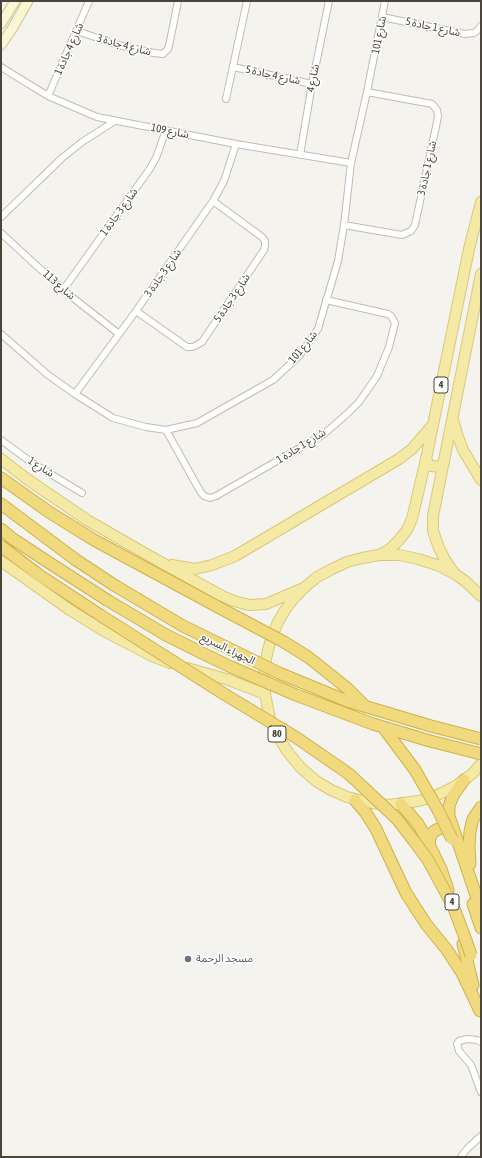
<!DOCTYPE html>
<meta charset="utf-8">
<style>
body{margin:0}
#map{position:relative;width:482px;height:1158px;overflow:hidden;background:#f5f3ed;font-family:"Asap Condensed",sans-serif}
canvas{display:block}
.frame{position:absolute;inset:0;border:2px solid #49453b;pointer-events:none}
</style>
<div id="map">
<canvas width="482" height="1158"></canvas>
<div class="frame"></div>
</div>
<script>
const c = document.querySelector('canvas').getContext('2d');
c.lineJoin = 'round';
function shape(rows) {
  const path = new Path2D();
  for (const r of rows) {
    path.moveTo(r[0], r[1]);
    for (let i = 2; i < r.length; i += 2) path.lineTo(r[i], r[i + 1]);
  }
  return path;
}
function trace(path, color, width, dash) {
  c.strokeStyle = color;
  c.lineWidth = width;
  c.lineCap = dash ? 'butt' : 'round';
  c.setLineDash(dash || []);
  c.stroke(path);
}
function write(font, color, halo, rows, align = 'center') {
  c.font = font + ' "Asap Condensed","Noto Sans Arabic",sans-serif';
  c.lineWidth = 3;
  c.setLineDash([]);
  c.textBaseline = 'middle';
  c.strokeStyle = halo;
  c.fillStyle = color;
  for (const [text, x, y, turn = 0] of rows) {
    c.save();
    c.translate(x, y);
    c.rotate((+turn || 0) * Math.PI / 180);
    c.textAlign = isNaN(turn) ? turn : align;
    if (halo) c.strokeText(text, 0, 0);
    c.fillText(text, 0, 0);
    c.restore();
  }
}
const street = shape([
 [382,17,465,34,474,33,479,29,481,26],
 [77,31,118,45,154,53,163,54,168,49,170,41,178,1],
 [1,67,48,96,97,117,236,144,351,163],
 [233,67,312,84],
 [48,96,89,1],
 [226,99,247,1],
 [300,155,312,84,329,1],
 [1,217,62,158,82,142,115,121],
 [344,225,402,235,411,231,415,225,438,117,437,110,432,104,367,92],
 [1,233,63,290,119,334],
 [63,290,149,170,156,158,166,130],
 [136,311,187,347,193,347,202,342,264,250,265,246,265,241,262,237,213,201],
 [1,334,48,375,75,394,113,418,146,427,166,430,197,423,273,380,299,356,318,329,338,261,344,225,351,163,367,92,385,1],
 [75,394,136,311,213,201,224,181,236,144],
 [166,430,200,491,204,496,210,498,216,496,324,434,348,413,359,402,377,376,389,347,395,323,391,316,388,314,326,300],
 [1,440,31,462,82,493],
 [481,1042,477,1040,467,1039,459,1041,457,1044,459,1051,471,1065,481,1092],
 [461,1157,462,1155,468,1148,481,1136]
]);
const secondary = shape([
 [1,24,15,1],
 [1,45,12,29,28,1]
]);
const primary = shape([
 [453,420,457,434,463,450,481,480],
 [1,459,27,479,87,520,155,559,222,596,234,601,249,605,266,604,301,589],
 [426,459,429,465,432,466,439,467,444,463],
 [379,555,390,549,399,540,407,530,412,519,426,459,469,249,481,202],
 [1,561,70,610,104,631,154,657,170,663],
 [172,565,195,569,212,565,235,556,399,459,412,449,431,427],
 [454,573,445,560,439,548,433,531,433,516,481,274],
 [481,596,465,581,455,574,437,565,418,559,399,555,379,555,362,558,347,562,332,569,317,577,305,587,294,598,285,610,278,622,272,636,268,650,265,664,264,679,265,694,270,719,278,736,287,751,300,767,316,781,331,790,347,797,372,803,389,805,418,801,431,798,454,787,472,774,481,764],
 [187,668,226,679,265,694]
]);
const highway = shape([
 [1,478,49,512,94,540,218,607],
 [1,504,76,560,114,585],
 [1,529,13,539,48,562,107,600],
 [1,546,39,575,100,615],
 [464,780,454,794,450,803,449,807,449,816,481,910],
 [355,800,366,813,376,829,406,893,426,924,447,950,462,973,480,1011],
 [401,804,418,824,425,836,441,869,448,890],
 [429,844,430,838,432,833,436,830,442,828,447,828,454,833],
 [470,864,469,846,470,831,473,819,481,807],
 [473,904,481,928],
 [463,944,473,985]
]);
trace(street, '#c0bcb0', 8);
trace(secondary, '#c9c59d', 11);
trace(primary, '#d9c977', 12);
trace(highway, '#cfb14d', 13);
trace(street, '#fff', 6);
trace(secondary, '#faf6d2', 9);
trace(primary, '#f5e9a6', 10);
trace(highway, '#f0da7d', 11);
const highwayBridge = shape([
 [114,585,183,626,279,673,347,701,431,726,481,739],
 [107,600,166,635,202,653,231,667,296,695,373,724,430,741,481,754],
 [218,607,284,642,308,657,327,672,348,689,364,705],
 [100,615,224,694,297,738,349,774,364,788,397,819,414,841,428,860,453,906,464,935,471,955],
 [383,727,415,770,438,810,452,839]
]);
trace(highwayBridge, '#cfb14d', 13, []);
trace(highwayBridge, '#f0da7d', 11);
for (const [x, y, r, color] of [
 [188,959,4,"#6b7280"]
]) {
  const dot = new Path2D();
  dot.arc(x, y, r, 0, 2 * Math.PI);
  c.fillStyle = color;
  c.fill(dot);
  trace(dot, '#fff', 1.5);
}
for (const [x, y, w] of [
 [441,385,14],
 [277,734,18],
 [452,902,14]
]) {
  const box = new Path2D();
  box.roundRect(x - w / 2, y - 8, w, 16, 3);
  c.fillStyle = '#fff';
  c.fill(box);
  trace(box, '#49453b', 1);
}
write('bold 10px', '#49453b', null, [
 ["4",441,385],
 ["80",277,734],
 ["4",452,902]
]);
write('11px', '#49453b', '#fff', [
 ["شارع 1 جادة 5",433,27,12],
 ["شارع 101",379,35,-79],
 ["شارع 4 جادة 3",124,45,15],
 ["شارع 4 جادة 1",69,49,-66],
 ["شارع 4 جادة 5",273,75,12],
 ["شارع 4",313,78,-79],
 ["شارع 109",170,131,11],
 ["شارع 1 جادة 3",427,168,-78],
 ["شارع 3 جادة 1",119,212,-54],
 ["شارع 3 جادة 3",163,273,-55],
 ["شارع 113",59,285,41],
 ["شارع 3 جادة 5",232,298,-56],
 ["شارع 101",303,347,-51],
 ["شارع 1 جادة 1",301,446,-32],
 ["شارع 1",41,467,32],
 ["الجهراء السريع",228,649,26]
]);
write('11px', '#5b616d', '#fff', [
 ["مسجد الرحمة",196,959]
], 'left');
</script>
